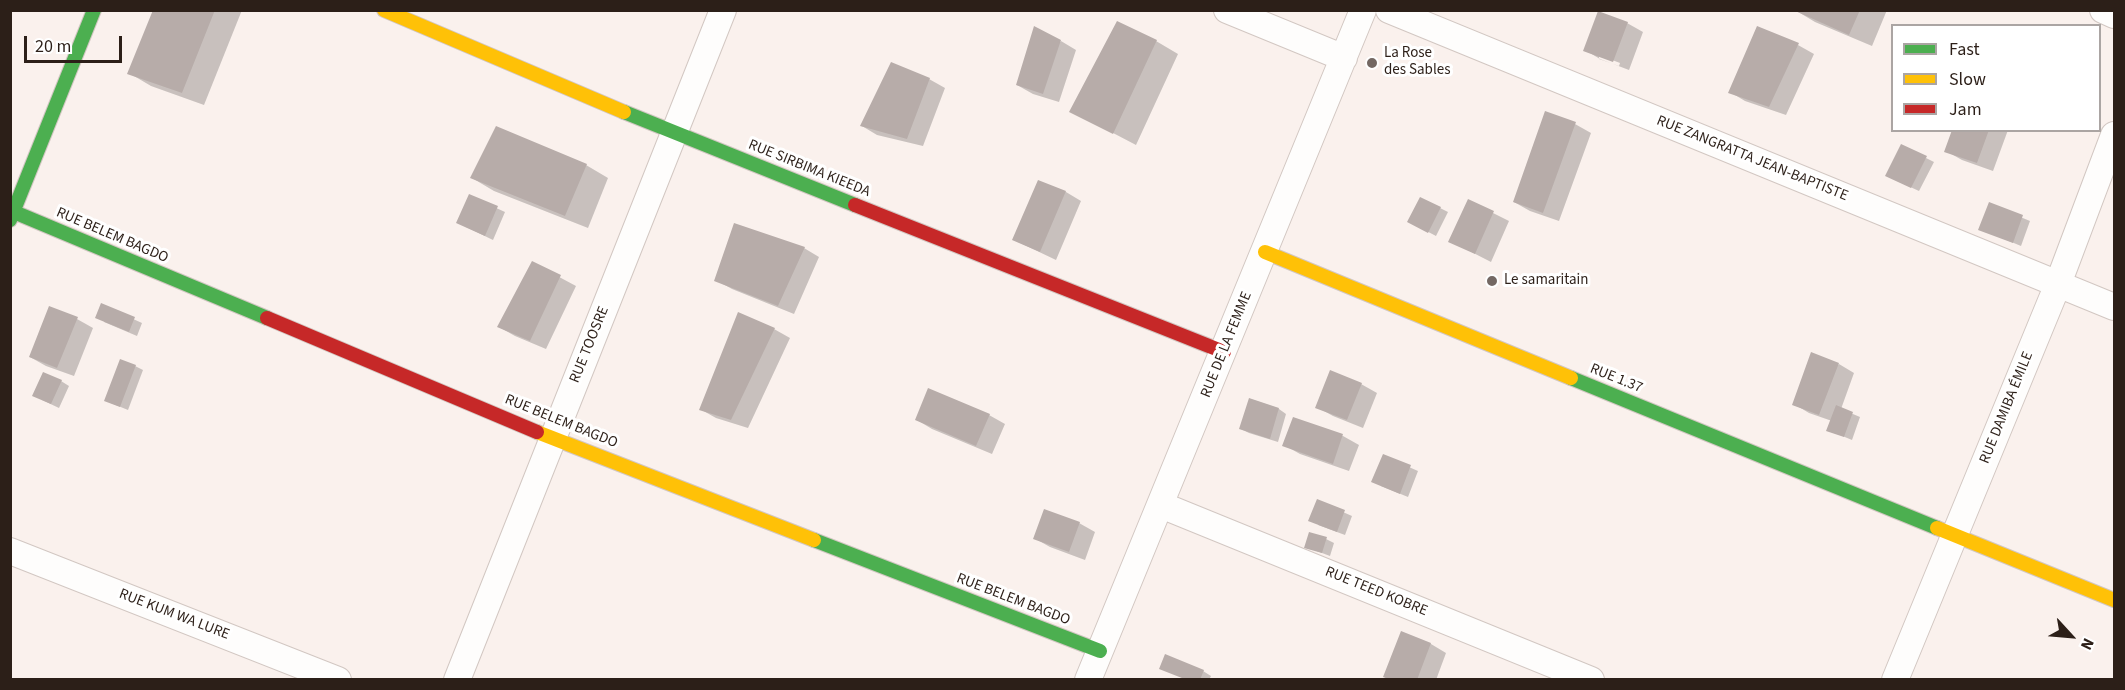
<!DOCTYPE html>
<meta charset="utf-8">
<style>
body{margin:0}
#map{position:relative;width:2125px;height:690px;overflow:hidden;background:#faf1ed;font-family:"Source Sans 3",sans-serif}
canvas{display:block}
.frame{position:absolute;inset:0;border:12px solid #2c1f18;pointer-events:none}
.legend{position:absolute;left:1891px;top:24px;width:210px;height:108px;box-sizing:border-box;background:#fff;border:2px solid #aba5a3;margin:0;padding:8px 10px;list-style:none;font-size:18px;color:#2c1f18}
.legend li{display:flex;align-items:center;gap:12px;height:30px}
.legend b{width:30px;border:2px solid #aba5a3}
.north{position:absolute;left:2041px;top:606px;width:60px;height:60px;-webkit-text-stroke:4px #fff;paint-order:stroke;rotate:116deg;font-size:16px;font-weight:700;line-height:24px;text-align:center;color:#2c1f18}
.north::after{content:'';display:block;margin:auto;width:21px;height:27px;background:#2c1f18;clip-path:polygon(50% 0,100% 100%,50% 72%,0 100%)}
.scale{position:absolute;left:24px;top:36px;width:98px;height:27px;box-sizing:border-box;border:3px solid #2c1f18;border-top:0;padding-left:8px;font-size:18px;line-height:21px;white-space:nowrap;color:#2c1f18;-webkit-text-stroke:4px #fff;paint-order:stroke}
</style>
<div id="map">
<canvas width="2125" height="690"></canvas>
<div class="frame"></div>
<ul class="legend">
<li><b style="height:8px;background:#4caf50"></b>Fast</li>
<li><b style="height:8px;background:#ffc107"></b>Slow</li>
<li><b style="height:8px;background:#c62828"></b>Jam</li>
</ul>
<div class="north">N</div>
<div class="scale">20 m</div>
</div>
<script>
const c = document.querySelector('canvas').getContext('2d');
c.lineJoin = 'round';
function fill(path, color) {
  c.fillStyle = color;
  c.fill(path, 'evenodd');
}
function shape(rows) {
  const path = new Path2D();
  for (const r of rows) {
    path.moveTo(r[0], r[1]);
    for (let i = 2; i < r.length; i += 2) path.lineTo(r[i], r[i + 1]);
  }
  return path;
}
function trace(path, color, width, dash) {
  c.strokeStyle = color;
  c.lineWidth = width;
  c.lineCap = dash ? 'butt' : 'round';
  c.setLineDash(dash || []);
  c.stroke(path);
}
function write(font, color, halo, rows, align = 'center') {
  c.font = font + ' "Source Sans 3",sans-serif';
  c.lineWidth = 6;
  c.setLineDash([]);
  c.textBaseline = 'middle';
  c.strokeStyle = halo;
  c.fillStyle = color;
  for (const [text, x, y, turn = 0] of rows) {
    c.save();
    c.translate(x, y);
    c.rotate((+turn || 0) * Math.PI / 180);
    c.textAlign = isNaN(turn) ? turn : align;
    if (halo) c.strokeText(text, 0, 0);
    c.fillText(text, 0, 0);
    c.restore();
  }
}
fill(shape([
 [155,10,242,10,204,105,151,86,129,73],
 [1795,10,1887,10,1872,46,1815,22],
 [1627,23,1643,32,1629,70,1600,59,1585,50],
 [1599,55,1620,63,1619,66,1599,59],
 [1061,41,1076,50,1059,102,1033,94,1017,85],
 [1156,41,1178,54,1136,145,1071,111],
 [1798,45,1814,54,1786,115,1745,101,1730,92],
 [929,79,945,88,923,146,877,135,862,126],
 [1575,124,1591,133,1559,221,1530,211,1514,202],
 [1954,130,2008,130,1993,171,1962,160,1946,151],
 [1926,158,1934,162,1919,191,1895,180],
 [586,165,608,178,588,228,494,191,472,178],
 [1039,182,1066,192,1081,201,1056,260,1014,240],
 [470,196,505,212,493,240,466,227],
 [1469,201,1509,221,1491,262,1450,241],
 [1989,204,2030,221,2021,246,1980,229],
 [1440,208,1448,212,1436,236,1417,226],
 [804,248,819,257,794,314,732,289,716,280],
 [533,263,576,286,546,349,515,336,499,327],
 [102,305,142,323,137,336,104,322],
 [77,319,93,328,74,376,46,366,30,357],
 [774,329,790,338,748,428,716,418,700,409],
 [1839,364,1854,373,1841,409,1860,417,1852,440,1828,430,1832,421,1809,413,1794,404],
 [135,366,143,370,128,410,106,401],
 [61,381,69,386,59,408,42,400],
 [1361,384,1377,393,1363,428,1333,416,1317,407],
 [1250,400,1279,409,1286,414,1278,442,1249,433,1241,429],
 [989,415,1005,424,992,454,932,429,917,420],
 [1293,419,1343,436,1359,445,1349,471,1300,454,1284,445],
 [1384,456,1418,471,1408,497,1381,486],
 [1318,501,1352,516,1345,535,1318,525],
 [1079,523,1095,532,1085,560,1050,547,1034,538],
 [1326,539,1334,543,1330,556,1306,547],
 [1402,633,1431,644,1446,653,1436,680,1391,680],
 [1203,671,1211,676,1209,680,1187,680]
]), '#0003');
fill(shape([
 [153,10,215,10,182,93,127,74],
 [1793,10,1860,10,1849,35],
 [1598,11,1628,22,1613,62,1583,51],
 [1117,21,1157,40,1113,134,1069,112],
 [1034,26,1061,40,1043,94,1016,85],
 [1757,26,1799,43,1769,107,1728,93],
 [891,62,930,78,907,139,860,126],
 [1545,111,1576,122,1543,213,1513,202],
 [496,126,587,164,565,216,470,178],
 [1952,130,1989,130,1977,163,1944,152],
 [1901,144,1927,156,1911,188,1885,176],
 [1038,180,1066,191,1040,252,1012,240],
 [469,194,498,206,485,236,456,223],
 [1420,197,1441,207,1428,233,1407,222],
 [1468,199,1494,211,1475,254,1448,242],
 [1989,202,2023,215,2013,243,1978,230],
 [734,223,805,247,778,306,714,281],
 [532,261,561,275,530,341,497,327],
 [101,303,135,317,129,332,95,318],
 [49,306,78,317,57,368,29,357],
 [738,312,775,328,731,420,699,410],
 [1811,352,1839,363,1819,415,1792,405],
 [120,359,136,365,120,407,104,401],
 [1330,370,1362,383,1347,420,1315,408],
 [43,372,62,380,51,404,32,396],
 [928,388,990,414,976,446,915,420],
 [1249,398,1279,408,1270,439,1239,429],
 [1836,405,1853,412,1844,437,1826,431],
 [1293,417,1343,434,1333,464,1282,446],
 [1383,454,1411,465,1400,494,1371,482],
 [1317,499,1345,510,1337,532,1308,521],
 [1044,509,1080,522,1069,552,1033,539],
 [1309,532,1327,537,1322,553,1304,548],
 [1401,631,1431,643,1417,680,1391,680,1383,677],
 [1165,654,1204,670,1200,680,1187,680,1159,669]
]), '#b7aca9');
const street = shape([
 [1227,10,1344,58],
 [1389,10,2114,307],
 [2103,10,2114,15],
 [1161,505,1591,680],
 [10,551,338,680],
 [457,680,723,10],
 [1088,680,1363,10],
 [1895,680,2058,284,2114,135]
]);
const fast = shape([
 [624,112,855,205],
 [14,212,267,318],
 [10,220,94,10],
 [1571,378,1937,528],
 [814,540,1100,651]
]);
const slow = shape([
 [384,10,624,112],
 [1265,252,1571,378],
 [537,432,814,540],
 [1937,528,2114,600]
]);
const jam = shape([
 [855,205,1224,352],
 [267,318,537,432]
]);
trace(street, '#d2c7c2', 28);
trace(fast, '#d2c7c2', 16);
trace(slow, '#d2c7c2', 16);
trace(jam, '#d2c7c2', 16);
trace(street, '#fefdfc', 26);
trace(fast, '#4caf50', 14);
trace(slow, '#ffc107', 14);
trace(jam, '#c62828', 14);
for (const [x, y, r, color] of [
 [1372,63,6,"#746863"],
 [1492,281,6,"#746863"]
]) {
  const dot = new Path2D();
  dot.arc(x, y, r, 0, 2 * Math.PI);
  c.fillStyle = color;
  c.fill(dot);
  trace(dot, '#fff', 2);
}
write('15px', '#2c1f18', '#fff', [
 ["La Rose",1384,54],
 ["des Sables",1384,71],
 ["Le samaritain",1504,281]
], 'left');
write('15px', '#2c1f18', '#fff', [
 ["RUE ZANGRATTA JEAN-BAPTISTE",1752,159,22],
 ["RUE SIRBIMA KIEEDA",809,169,22],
 ["RUE BELEM BAGDO",112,236,23],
 ["RUE TOOSRE",590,345,-68],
 ["RUE DE LA FEMME",1227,345,-68],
 ["RUE 1.37",1616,379,22],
 ["RUE DAMIBA ÉMILE",2007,408,-68],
 ["RUE BELEM BAGDO",561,422,22],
 ["RUE TEED KOBRE",1376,592,22],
 ["RUE BELEM BAGDO",1013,600,21],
 ["RUE KUM WA LURE",174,615,21]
]);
</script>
